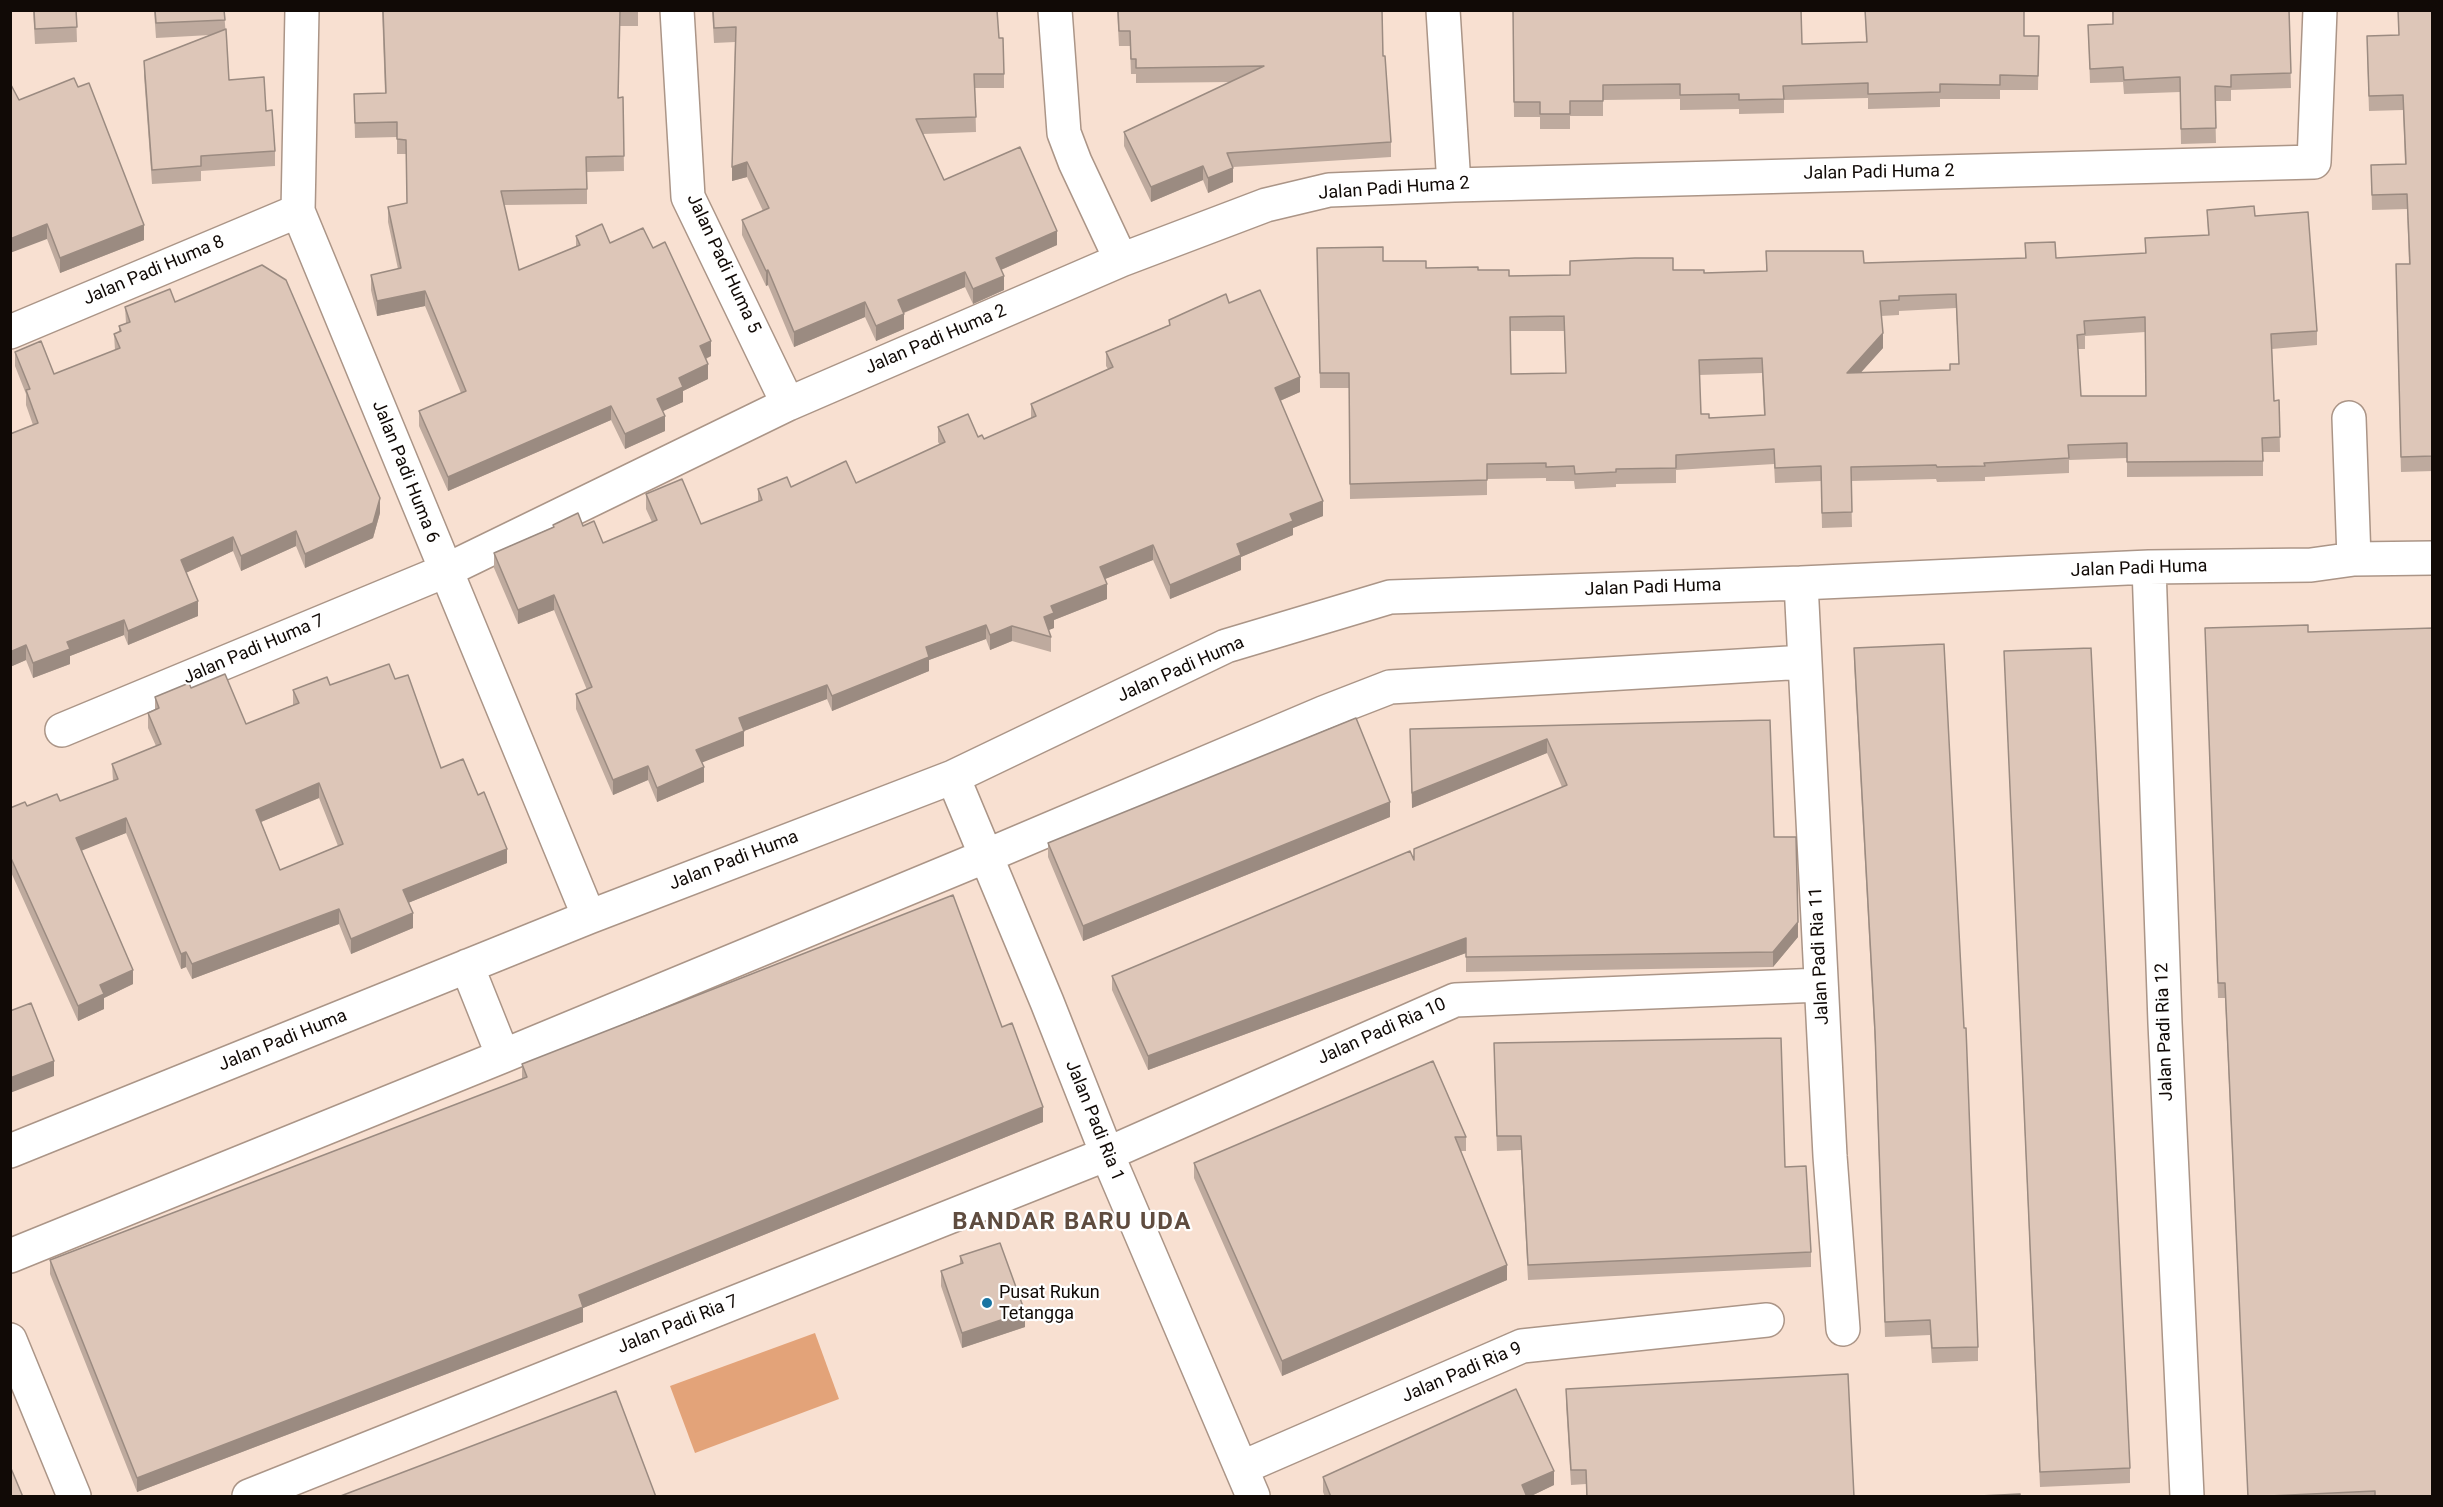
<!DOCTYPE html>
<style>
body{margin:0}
#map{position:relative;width:2443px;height:1507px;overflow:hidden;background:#f8e0d1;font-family:Roboto,sans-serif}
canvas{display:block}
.frame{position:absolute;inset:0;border:12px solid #110a06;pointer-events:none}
</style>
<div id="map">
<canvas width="2443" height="1507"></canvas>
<div class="frame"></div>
</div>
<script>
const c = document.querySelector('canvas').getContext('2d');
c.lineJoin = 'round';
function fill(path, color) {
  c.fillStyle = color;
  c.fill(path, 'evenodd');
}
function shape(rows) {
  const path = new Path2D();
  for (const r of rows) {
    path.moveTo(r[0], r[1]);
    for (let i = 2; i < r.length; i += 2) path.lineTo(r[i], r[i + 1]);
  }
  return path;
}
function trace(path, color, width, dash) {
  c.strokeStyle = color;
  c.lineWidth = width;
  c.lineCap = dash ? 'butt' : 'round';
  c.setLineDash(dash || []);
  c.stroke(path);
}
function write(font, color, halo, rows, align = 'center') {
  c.font = font + ' Roboto,sans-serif';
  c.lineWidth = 4.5;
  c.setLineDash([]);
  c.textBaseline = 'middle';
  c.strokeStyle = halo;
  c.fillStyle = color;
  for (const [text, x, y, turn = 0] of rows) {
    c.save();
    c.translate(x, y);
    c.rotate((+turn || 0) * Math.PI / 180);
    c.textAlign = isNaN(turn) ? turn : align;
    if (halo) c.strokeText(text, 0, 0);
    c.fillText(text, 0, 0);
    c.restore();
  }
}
fill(shape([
 [815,1333,839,1399,695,1453,670,1386]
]), '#e3a379');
const minor = shape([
 [302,10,298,211,589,917],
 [677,10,688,197,788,404],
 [1055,10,1064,133,1075,162,1121,260],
 [1443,10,1454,185],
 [10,332,298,211],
 [2349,418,2354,559],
 [2149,567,2165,1023,2187,1496],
 [1801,583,1830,1156,1843,1329],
 [62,730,445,571,788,404,1121,260,1266,205,1329,190,1454,185,2314,162,2320,10],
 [953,777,1047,1002,1107,1154,1253,1496],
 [467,966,503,1056],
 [10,1151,589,917,953,777,1226,646,1390,597,1801,583,2149,567,2311,565,2354,559,2432,558],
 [10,1256,503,1056,986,856,1323,713,1390,687,1805,662],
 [10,1340,74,1496],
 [1241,1468,1522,1346,1767,1320],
 [249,1496,1107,1154,1455,1000,1821,985]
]);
trace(minor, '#ab9587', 36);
trace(minor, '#fff', 33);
fill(shape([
 [33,10,76,10,77,42,35,44],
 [154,10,224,10,229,80,266,111,275,151,275,166,201,171,201,181,152,184,144,76,144,61,210,35,156,38],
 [382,10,638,10,638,26,620,26,618,98,623,97,624,171,587,172,587,204,504,205,519,270,576,247,576,236,610,243,653,248,711,356,706,359,708,379,683,391,683,402,662,411,665,431,625,449,611,420,448,491,419,426,419,411,461,393,425,306,377,316,371,290,371,275,398,269,388,222,388,207,407,203,406,154,397,154,397,137,355,138,354,94,385,93],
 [712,10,997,10,999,38,1004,74,1004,88,975,88,976,132,923,134,944,180,1057,245,1001,270,1004,290,973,304,965,287,904,313,904,329,876,341,865,317,794,347,768,285,766,286,742,235,742,220,763,211,747,177,732,181,735,42,714,43],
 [1117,10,1382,10,1383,56,1391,142,1391,157,1233,167,1233,182,1208,193,1203,180,1151,202,1124,146,1124,132,1232,82,1136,83,1136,74,1131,74,1130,46,1119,46],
 [1513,10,1802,44,1866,42,1865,10,2024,10,2024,36,2039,36,2038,90,2000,90,2000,99,1940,99,1940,107,1868,109,1868,98,1784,100,1784,113,1739,114,1739,109,1680,110,1680,99,1603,100,1603,116,1570,116,1570,129,1540,129,1540,117,1514,117],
 [2112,10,2289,10,2291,88,2231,90,2231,101,2215,101,2216,143,2181,144,2180,92,2124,94,2123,82,2090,83,2088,25,2113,24],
 [2433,10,2433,471,2401,472,2396,279,2409,264,2407,209,2372,210,2371,165,2405,164,2403,110,2369,111,2367,51,2398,36],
 [19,100,144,240,60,273,47,239],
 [2207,210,2255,216,2317,331,2317,345,2272,349,2274,401,2279,400,2280,452,2263,452,2263,476,2127,477,2127,458,2069,460,2069,473,1985,477,1985,481,1937,482,1936,479,1851,481,1852,527,1822,528,1821,481,1775,483,1774,464,1676,470,1676,483,1616,484,1616,487,1575,489,1574,481,1546,481,1546,478,1487,479,1487,495,1350,499,1349,388,1320,388,1317,248,1383,261,1426,268,1478,270,1509,276,1570,275,1570,261,1704,273,1766,271,1766,251,1864,263,2025,258,2025,243,2056,258,2145,253,2145,238,2208,235],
 [1956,308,1959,364,1950,370,1860,373,1883,348,1881,316,1899,315,1899,311],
 [1510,331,1564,331,1566,373,1511,374],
 [2145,332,2146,396,2081,396,2078,349,2085,349,2085,336],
 [1762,373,1764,415,1709,418,1701,414,1699,375],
 [175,302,380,513,373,538,305,568,296,546,241,571,233,551,186,573,198,616,128,645,124,635,70,656,70,664,33,678,26,660,10,667,33,425,26,405,26,394,15,366,15,352,54,374,115,350,114,334,119,332,119,326,126,323,125,307],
 [1229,303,1300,392,1280,401,1323,516,1293,528,1293,535,1241,557,1241,570,1170,599,1153,560,1105,579,1107,599,1054,620,1054,628,1048,630,1051,637,1051,652,1012,641,990,650,986,639,929,660,929,671,832,711,827,699,744,731,744,746,701,762,704,782,657,802,648,780,613,795,576,709,576,694,587,690,554,610,518,624,494,568,494,553,553,527,553,525,583,526,603,543,652,522,646,509,646,494,701,524,758,502,758,489,856,483,940,445,938,442,938,427,984,439,1031,418,1031,404,1108,369,1106,366,1106,352,1169,325,1169,320],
 [2205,628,2308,632,2433,1497,2248,1497,2225,998,2218,998],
 [1854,648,1978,1347,1978,1361,1932,1363,1930,1335,1885,1337,1875,1046,1854,663],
 [2004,651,2130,1468,2130,1483,2040,1487],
 [395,679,441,768,507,863,408,903,413,928,351,954,339,924,192,979,186,967,181,969,126,833,81,850,133,984,104,998,104,1009,78,1021,10,870,10,808,60,801,113,781,112,764,156,746,148,728,148,713,155,710,155,697,191,688,246,724,293,705,293,690,330,685],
 [319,798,338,846,280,870,261,822],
 [1770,720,1774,837,1798,937,1773,967,1466,972,1466,953,1148,1070,1112,990,1112,976,1414,859,1562,787,1547,753,1412,808,1410,744],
 [1390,817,1083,941,1048,857,1048,843],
 [1002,1027,1043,1122,583,1308,583,1322,137,1492,50,1274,50,1260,522,1079,522,1064],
 [1494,1057,1811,1252,1811,1267,1528,1280,1521,1150,1497,1151],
 [1433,1061,1466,1137,1466,1151,1461,1151,1507,1280,1282,1376,1194,1178,1194,1163],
 [960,1256,1025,1327,962,1348,941,1286,941,1271,960,1264],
 [1566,1389,1854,1497,1586,1497,1586,1484,1571,1485,1566,1404],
 [1323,1477,1554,1485,1529,1497,1325,1497,1323,1492]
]), '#beaa9e');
fill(shape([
 [747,162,747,177,732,181,732,167],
 [1203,166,1203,180,1151,202,1151,187],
 [1233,168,1233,182,1208,193,1208,178],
 [47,224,47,239,10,253,10,239],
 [144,225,144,240,60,273,60,258],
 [1057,231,1057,245,996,272,996,258],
 [768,270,768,285,766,286,766,271],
 [965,272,965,287,898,315,898,300],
 [1004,276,1004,290,973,304,973,289],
 [425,291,425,306,377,316,377,301],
 [865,302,865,317,794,347,794,332],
 [904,314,904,329,876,341,876,326],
 [1883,333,1883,348,1847,388,1847,373],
 [711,341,711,356,700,361,700,346],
 [708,364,708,379,683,391,683,402,657,414,657,399,679,378],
 [1300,377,1300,392,1275,403,1275,388],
 [611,406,611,420,448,491,448,477],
 [665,416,665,431,625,449,625,434],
 [380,498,380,513,373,538,305,568,305,554],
 [1323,501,1323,516,1293,528,1293,535,1241,557,1241,570,1170,599,1170,585,1237,544,1290,514],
 [296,531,296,546,241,571,241,556],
 [233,537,233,551,181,575,181,560],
 [1153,545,1153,560,1100,581,1100,567],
 [1107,584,1107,599,1054,620,1054,628,1044,632,1044,617,1051,606],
 [554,595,554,610,518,624,518,610],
 [198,601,198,616,128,645,128,631],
 [124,620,124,635,70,656,70,664,33,678,33,663,67,642],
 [986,625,986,639,929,660,929,671,832,711,832,696,926,647],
 [1012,626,1012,641,990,650,990,635],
 [26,645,26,660,10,667,10,652],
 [827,685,827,699,744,731,744,746,696,765,696,750,739,718],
 [1547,739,1547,753,1412,808,1412,793],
 [648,766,648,780,613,795,613,780],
 [704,767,704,782,657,802,657,788],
 [319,783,319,798,256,824,256,810],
 [1390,802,1390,817,1083,941,1083,926],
 [126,818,126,833,76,853,76,838],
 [507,849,507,863,403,905,403,890],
 [339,909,339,924,192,979,192,964],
 [413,913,413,928,351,954,351,939],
 [1798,922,1798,937,1773,967,1773,952],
 [1466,938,1466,953,1148,1070,1148,1056],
 [186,952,186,967,181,969,181,954],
 [133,970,133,984,104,998,104,1009,78,1021,78,1006,100,985],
 [54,1061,54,1076,10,1093,10,1078],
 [1043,1107,1043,1122,583,1308,583,1322,137,1492,137,1478,579,1295],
 [1507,1265,1507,1280,1282,1376,1282,1361],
 [1025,1312,1025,1327,962,1348,962,1333],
 [1554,1471,1554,1485,1529,1497,1522,1497,1522,1485]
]), '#9b8b81');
const building = shape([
 [34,10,76,10,77,27,35,29,34,10],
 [155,10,224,10,225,20,156,23,155,10],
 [383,10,638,10,620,11,618,98,623,97,624,156,586,157,587,189,501,191,519,270,580,245,576,236,602,224,610,243,643,228,653,248,665,242,711,341,700,346,708,364,679,378,683,387,657,399,665,416,625,434,611,406,448,477,419,411,466,391,425,291,377,301,371,275,401,268,388,207,407,203,406,140,397,139,397,122,355,123,354,94,386,93,383,10],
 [713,10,997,10,999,38,1003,38,1004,74,974,74,976,117,916,119,944,180,1020,147,1057,231,996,258,1004,276,973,289,965,272,898,300,904,314,876,326,865,302,794,332,768,270,766,271,742,220,769,208,747,162,732,167,736,27,714,28,713,10],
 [1118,10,1382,10,1383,56,1385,56,1391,142,1227,153,1233,168,1208,178,1203,166,1151,187,1124,132,1264,66,1136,68,1136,59,1131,59,1130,31,1119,31,1118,10],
 [1513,10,1801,10,1802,44,1867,42,1865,10,2024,10,2024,36,2039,36,2038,76,2000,75,2000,85,1940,84,1940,92,1868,94,1868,83,1783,86,1784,99,1739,100,1739,94,1680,95,1680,84,1603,85,1603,101,1570,101,1570,114,1540,114,1540,102,1514,102,1513,10],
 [2113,10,2289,10,2291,73,2231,75,2231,87,2215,86,2216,128,2181,129,2180,77,2124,80,2123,67,2090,69,2088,25,2113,24,2113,10],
 [2398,10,2433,10,2433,456,2401,457,2396,264,2410,264,2407,194,2372,195,2371,165,2406,164,2403,95,2369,96,2367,36,2399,35,2398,10],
 [226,29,229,80,264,77,266,111,272,110,275,151,201,156,201,166,152,170,144,61,226,29],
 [74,78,78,87,89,83,144,225,60,258,47,224,10,239,10,83,19,100,74,78],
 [2254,206,2255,216,2308,212,2317,331,2271,334,2274,401,2279,400,2280,437,2262,438,2263,461,2127,462,2127,443,2068,445,2069,458,1984,463,1985,466,1937,467,1936,465,1851,467,1852,512,1822,513,1821,466,1775,468,1774,449,1676,455,1676,468,1616,469,1616,472,1575,474,1574,466,1546,467,1546,463,1487,464,1487,480,1350,484,1349,373,1320,373,1317,248,1383,247,1383,261,1426,261,1426,268,1478,267,1478,270,1509,270,1509,276,1570,275,1570,261,1635,258,1673,258,1673,270,1704,270,1704,273,1767,271,1766,251,1863,251,1864,263,2026,258,2025,243,2055,242,2056,258,2146,253,2145,238,2209,235,2207,210,2254,206],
 [1956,294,1959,364,1950,364,1950,370,1847,373,1883,333,1880,301,1899,300,1899,296,1956,294],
 [1564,316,1566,373,1511,374,1510,317,1564,316],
 [2145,317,2146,396,2081,396,2077,335,2085,334,2084,321,2145,317],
 [1762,358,1765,415,1709,418,1709,414,1701,414,1699,360,1762,358],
 [262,265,286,280,380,498,373,523,305,554,296,531,241,556,233,537,181,560,198,601,128,631,124,620,67,642,70,649,33,663,26,645,10,652,10,434,38,423,26,390,30,389,15,352,41,341,54,374,120,348,114,334,121,331,119,326,130,322,125,307,170,289,175,302,262,265],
 [1260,290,1300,377,1275,388,1323,501,1290,514,1293,521,1237,544,1241,555,1170,585,1153,545,1100,567,1107,584,1051,606,1054,613,1044,617,1051,637,1012,626,990,635,986,625,926,647,929,657,832,696,827,685,739,718,744,731,696,750,704,767,657,788,648,766,613,780,576,694,592,687,554,595,518,610,494,553,554,527,553,525,578,513,583,526,594,521,603,543,657,520,646,494,682,479,701,524,762,500,758,489,787,477,791,487,846,461,856,483,945,442,938,427,968,414,978,437,982,435,984,439,1036,416,1031,404,1113,367,1106,352,1170,325,1169,320,1226,294,1229,303,1260,290],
 [2308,625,2308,632,2433,628,2433,1497,2375,1497,2375,1491,2248,1497,2225,983,2218,983,2205,628,2308,625],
 [1944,644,1964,1028,1966,1028,1978,1347,1932,1348,1930,1320,1885,1322,1875,1031,1854,648,1944,644],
 [2091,648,2130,1468,2040,1472,2004,651,2091,648],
 [389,664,395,679,408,675,441,768,463,759,478,795,484,792,507,849,403,890,413,913,351,939,339,909,192,964,186,952,181,954,126,818,76,838,133,970,100,985,104,994,78,1006,10,856,10,808,25,802,27,806,57,794,60,801,118,779,112,764,161,744,148,713,159,708,155,697,189,683,191,688,225,674,246,724,299,703,293,690,327,677,330,685,389,664],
 [319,783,343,844,280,870,256,810,319,783],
 [1356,718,1390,802,1083,926,1048,843,1356,718],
 [1770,720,1774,837,1796,837,1798,922,1773,952,1466,957,1466,938,1148,1056,1112,976,1410,851,1414,860,1414,849,1567,785,1547,739,1412,793,1410,729,1770,720],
 [953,895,1002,1027,1012,1023,1043,1107,579,1295,583,1307,137,1478,50,1260,527,1077,522,1064,953,895],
 [31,1003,54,1061,10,1078,10,1011,31,1003],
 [1781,1038,1785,1167,1806,1166,1811,1252,1528,1265,1521,1136,1497,1136,1494,1043,1781,1038],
 [1433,1061,1466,1137,1455,1137,1507,1265,1282,1361,1194,1163,1433,1061],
 [1000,1243,1025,1312,962,1333,941,1271,963,1263,960,1256,1000,1243],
 [1848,1374,1854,1497,1587,1497,1586,1470,1571,1470,1566,1389,1848,1374],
 [1516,1389,1554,1471,1522,1485,1527,1497,1331,1497,1323,1477,1516,1389],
 [616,1391,656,1497,338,1497,616,1391],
 [10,1466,23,1497,10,1497,10,1466],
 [2020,1494,2020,1497,1959,1497,2020,1494]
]);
fill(building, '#ddc6b8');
trace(building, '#9b8b81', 1.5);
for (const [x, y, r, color] of [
 [987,1303,6,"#1974a2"]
]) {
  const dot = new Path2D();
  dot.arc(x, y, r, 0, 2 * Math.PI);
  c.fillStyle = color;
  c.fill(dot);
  trace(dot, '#fff', 2);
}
write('18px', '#110a06', '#fff', [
 ["Jalan Padi Huma 2",1879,173,-1],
 ["Jalan Padi Huma 2",1394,189,-4],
 ["Jalan Padi Huma 5",723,264,65],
 ["Jalan Padi Huma 8",154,271,-23],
 ["Jalan Padi Huma 2",936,340,-23],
 ["Jalan Padi Huma 6",405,472,68],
 ["Jalan Padi Huma",2139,569,-2],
 ["Jalan Padi Huma",1653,588,-2],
 ["Jalan Padi Huma 7",254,650,-23],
 ["Jalan Padi Huma",1181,670,-24],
 ["Jalan Padi Huma",734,861,-21],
 ["Jalan Padi Ria 11",1820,956,-93],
 ["Jalan Padi Ria 10",1382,1032,-24],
 ["Jalan Padi Ria 12",2165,1032,-92],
 ["Jalan Padi Huma",283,1041,-22],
 ["Jalan Padi Ria 1",1094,1121,68],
 ["Jalan Padi Ria 7",678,1325,-22],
 ["Jalan Padi Ria 9",1462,1373,-23]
]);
write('18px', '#110a06', '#fff', [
 ["Pusat Rukun",999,1293],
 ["Tetangga",999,1314]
], 'left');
c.letterSpacing = '1.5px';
write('bold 24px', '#5f4c3f', '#fff', [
 ["BANDAR BARU UDA",1072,1223]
]);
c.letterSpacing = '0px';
</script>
